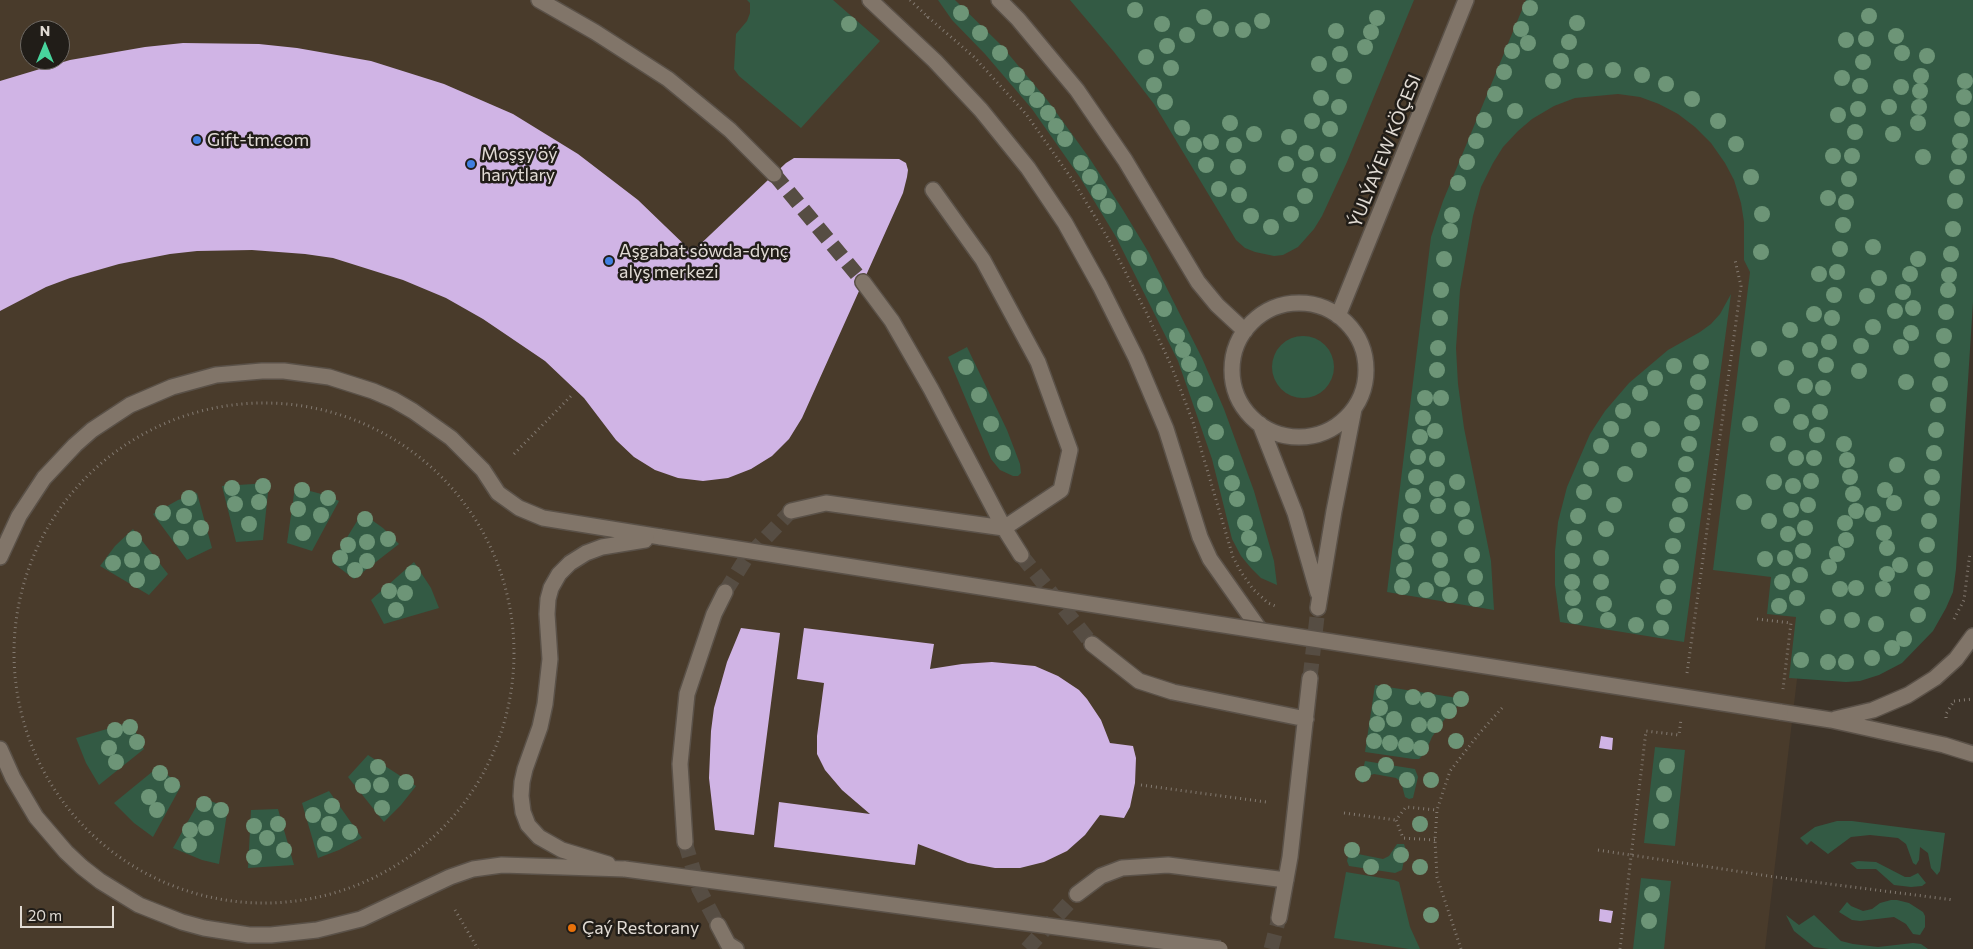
<!DOCTYPE html>
<meta charset="utf-8">
<style>
body{margin:0}
#map{position:relative;width:1973px;height:949px;overflow:hidden;background:#3e3429;font-family:Commissioner,sans-serif}
canvas{display:block}
.north{position:absolute;left:20px;top:20px;width:50px;height:50px;box-sizing:border-box;background:#211d18;border:1px solid #6e6963;border-radius:50%;rotate:0deg;font-size:14px;font-weight:700;line-height:20px;text-align:center;color:#e1dbd4}
.north::after{content:'';display:block;margin:auto;width:18px;height:22px;background:#48d49d;clip-path:polygon(50% 0,100% 100%,50% 72%,0 100%)}
.scale{position:absolute;left:20px;top:906px;width:94px;height:22px;box-sizing:border-box;border:2px solid #e1dbd4;border-top:0;padding-left:6px;font-size:15px;line-height:18px;white-space:nowrap;color:#e1dbd4;-webkit-text-stroke:4px #211d18;paint-order:stroke}
</style>
<div id="map">
<canvas width="1973" height="949"></canvas>
<div class="north">N</div>
<div class="scale">20 m</div>
</div>
<script>
const c = document.querySelector('canvas').getContext('2d');
c.lineJoin = 'round';
function fill(path, color) {
  c.fillStyle = color;
  c.fill(path, 'evenodd');
}
function shape(rows) {
  const path = new Path2D();
  for (const r of rows) {
    if (r.length === 3) {
      path.moveTo(r[0] + r[2], r[1]);
      path.arc(r[0], r[1], r[2], 0, 2 * Math.PI);
      continue;
    }
    path.moveTo(r[0], r[1]);
    for (let i = 2; i < r.length; i += 2) path.lineTo(r[i], r[i + 1]);
  }
  return path;
}
function trace(path, color, width, dash) {
  c.strokeStyle = color;
  c.lineWidth = width;
  c.lineCap = dash ? 'butt' : 'round';
  c.setLineDash(dash || []);
  c.stroke(path);
}
function write(font, color, halo, rows, align = 'center') {
  c.font = font + ' Commissioner,sans-serif';
  c.lineWidth = 5;
  c.setLineDash([]);
  c.textBaseline = 'middle';
  c.strokeStyle = halo;
  c.fillStyle = color;
  for (const [text, x, y, turn = 0] of rows) {
    c.save();
    c.translate(x, y);
    c.rotate((+turn || 0) * Math.PI / 180);
    c.textAlign = isNaN(turn) ? turn : align;
    if (halo) c.strokeText(text, 0, 0);
    c.fillText(text, 0, 0);
    c.restore();
  }
}
fill(shape([
 [0,0,1810,0,1872,47,1765,949,0,949],
 [30,30,60,30,60,60,30,60]
]), '#493b2b');
fill(shape([
 [747,0,833,0,880,41,801,128,739,76,734,69,736,34,747,21,750,13,750,3],
 [938,0,955,0,1000,44,1048,101,1090,159,1123,210,1149,253,1202,358,1224,409,1254,491,1274,561,1277,585,1261,578,1251,568,1241,556,1232,539,1212,459,1178,361,1116,237,1079,176,1032,109,985,54,952,20],
 [1070,0,1414,0,1347,162,1322,216,1314,229,1298,247,1283,255,1274,256,1255,252,1245,248,1236,240,1154,104,1114,52],
 [1526,0,1973,0,1973,302,1956,569,1953,592,1946,608,1933,631,1902,663,1879,675,1860,681,1846,682,1789,678,1796,617,1767,614,1771,577,1713,570,1750,272,1744,260,1744,222,1741,203,1734,180,1725,163,1711,143,1695,127,1678,114,1659,104,1640,97,1618,94,1575,98,1554,106,1532,119,1518,131,1503,147,1493,163,1481,187,1473,216,1460,290,1456,348,1458,384,1464,428,1491,561,1494,610,1387,592,1431,237,1443,201],
 [1731,294,1684,642,1560,622,1555,585,1555,551,1558,522,1567,487,1590,434,1605,411,1629,383,1668,350,1700,332,1711,324,1720,314],
 [1303,367,31],
 [967,347,1007,430,1020,464,1021,473,1018,476,1013,476,1000,470,991,459,948,357],
 [269,483,263,540,236,542,222,486],
 [295,487,329,496,339,501,312,551,287,543],
 [197,493,212,548,187,560,153,514,178,500],
 [362,513,383,528,399,544,354,579,332,562],
 [133,529,168,574,149,595,100,566,115,546],
 [414,562,431,588,439,608,384,624,371,600],
 [1375,685,1464,699,1444,720,1432,737,1425,753,1419,759,1413,759,1365,752],
 [131,722,144,749,99,785,86,763,76,738],
 [1655,747,1685,750,1675,846,1644,843],
 [368,755,416,786,401,805,384,822,348,777],
 [1365,761,1415,769,1418,777,1413,798,1409,799,1405,797,1401,782,1396,778,1374,774,1368,776,1363,783,1360,782],
 [158,767,181,786,153,837,134,823,114,803],
 [329,791,362,838,339,850,318,858,302,803],
 [201,798,228,807,219,864,202,860,173,848],
 [278,809,294,865,248,868,251,810],
 [1837,821,1852,821,1945,833,1940,871,1937,875,1931,868,1928,853,1920,847,1919,860,1916,865,1913,863,1906,844,1898,838,1870,835,1851,837,1828,854,1811,841,1807,845,1800,838,1815,827],
 [1351,843,1354,844,1358,854,1383,859,1389,856,1397,844,1404,844,1406,850,1402,870,1395,873,1349,866,1347,861],
 [1858,861,1876,862,1905,877,1910,877,1918,873,1926,883,1922,886,1911,887,1894,885,1876,869,1857,869,1850,863],
 [1346,872,1394,880,1399,882,1410,927,1420,949,1409,949,1334,938],
 [1641,878,1671,881,1664,949,1633,949],
 [1891,900,1897,900,1909,903,1923,912,1925,916,1925,927,1920,935,1913,934,1906,924,1894,917,1860,921,1852,920,1839,912,1847,902,1851,906,1863,911,1872,909,1880,903],
 [1786,915,1799,925,1814,915,1841,941,1853,944,1878,947,1913,943,1921,944,1928,949,1829,949,1814,947,1794,931]
]), '#335a44');
fill(shape([
 [183,43,259,44,297,48,371,61,444,84,513,114,578,154,638,200,692,252,786,163,794,158,899,159,906,163,908,170,907,177,903,193,802,418,789,439,772,456,751,469,728,478,703,481,678,478,655,470,634,457,616,440,584,398,545,361,483,319,446,298,403,280,333,258,305,254,252,250,197,251,170,254,119,264,70,278,46,287,0,311,0,81,70,60,145,47],
 [741,628,780,633,754,835,715,830,709,778,711,731,714,708,727,662],
 [804,628,934,644,930,669,962,664,992,662,1035,666,1058,676,1079,690,1087,699,1101,720,1110,743,1133,746,1136,758,1135,783,1130,807,1124,818,1100,815,1085,835,1067,851,1044,862,1020,868,995,868,968,863,918,844,915,865,774,847,779,802,870,814,842,790,825,770,817,754,817,736,824,683,797,679],
 [1601,736,1613,738,1612,750,1599,748],
 [1600,909,1613,911,1611,923,1599,921]
]), '#d0b4e5');
trace(shape([
 [774,174,863,282],
 [1021,555,1092,644],
 [725,592,745,560,791,511],
 [1310,678,1318,608],
 [685,842,699,889,718,925],
 [1027,949,1077,894],
 [1271,949,1279,918]
]), '#564d43', 15, [15, 8]);
const minor = shape([
 [539,0,595,32,668,79,730,130,774,174],
 [870,0,935,61,981,110,1028,168,1065,223,1100,286,1136,358,1166,429,1200,537,1210,559,1260,630],
 [999,0,1018,19,1077,90,1125,160,1198,282,1217,305,1245,331],
 [863,282,892,321,931,389,1004,528,1021,555],
 [1299,370,67],
 [1338,316,1466,0],
 [1260,424,1295,513,1318,593],
 [791,511,826,503,1004,528,1061,490,1070,450,1038,362,983,260,933,190],
 [0,557,19,516,44,478,75,445,92,430,130,405,172,387,216,375,262,371,284,371,329,377,373,391,394,400,413,411,451,438,483,470,498,493,519,508,543,518,661,537],
 [1318,608,1334,511,1354,409],
 [1092,644,1139,681,1173,692,1306,719],
 [1780,712,1831,720,1944,745,1973,754],
 [1835,719,1873,710,1908,695,1935,678,1956,659,1973,636],
 [0,749,13,778,36,817,66,852,82,867,100,881,139,905,182,922,204,928,249,935,271,935,317,930,361,919,450,877,473,869,502,865,625,869],
 [685,842,680,764,687,694,714,614,725,592],
 [608,864,562,850,539,837,528,825,523,812,521,796,522,782,525,769,540,727,545,704,550,659,547,614,548,599,551,588,559,574,570,563,586,553,602,547,645,540],
 [1077,894,1101,876,1122,868,1168,865,1286,880],
 [1279,918,1290,857,1310,678],
 [718,925,728,944,736,949]
]);
trace(minor, '#5a5148', 18);
trace(shape([
 [910,0,928,17,926,19],
 [264,653,250],
 [514,454,573,394],
 [1757,619,1791,623,1783,689],
 [1954,619,1964,600,1970,552],
 [1687,673,1741,286,1735,260],
 [1954,701,1973,699],
 [1946,718,1946,714,1954,701],
 [1141,785,1266,802],
 [1344,813,1396,820],
 [1435,840,1403,838,1396,820,1406,807,1437,810],
 [1598,850,1775,877,1954,900],
 [455,910,478,949],
 [1461,949,1437,877,1435,840,1437,810,1450,771,1478,735,1502,708],
 [1620,949,1646,731,1679,735,1681,719]
]), '#837a71', 3, [1, 4]);
trace(minor, '#817569', 15);
const minorBridge = shape([
 [661,537,1780,712],
 [625,869,1220,949]
]);
trace(minorBridge, '#5a5148', 18, []);
trace(shape([
 [928,17,974,57,1026,114,1074,182,1109,240,1146,312,1171,365,1193,422,1233,557,1241,572,1253,589,1268,603,1278,607]
]), '#837a71', 3, [1, 4]);
trace(minorBridge, '#817569', 15);
c.fillStyle = '#6d9577';
for (const [x, y] of [
 [1530,8],
 [1135,10],
 [961,13],
 [1869,16],
 [1204,17],
 [1377,18],
 [1262,21],
 [1577,23],
 [849,24],
 [1162,24],
 [1221,29],
 [1521,29],
 [1243,30],
 [1336,31],
 [1371,32],
 [980,33],
 [1187,35],
 [1896,36],
 [1866,39],
 [1846,40],
 [1569,42],
 [1528,43],
 [1167,46],
 [1365,47],
 [1512,51],
 [1000,53],
 [1902,53],
 [1340,54],
 [1927,56],
 [1146,57],
 [1561,61],
 [1863,62],
 [1319,64],
 [1171,68],
 [1613,70],
 [1585,71],
 [1504,72],
 [1017,75],
 [1642,75],
 [1344,76],
 [1921,76],
 [1842,78],
 [1553,81],
 [1965,81],
 [1666,84],
 [1154,85],
 [1860,86],
 [1901,87],
 [1027,88],
 [1920,91],
 [1495,94],
 [1964,97],
 [1321,98],
 [1692,99],
 [1037,100],
 [1165,102],
 [1339,107],
 [1889,107],
 [1919,107],
 [1858,109],
 [1515,111],
 [1048,113],
 [1838,115],
 [1962,119],
 [1484,120],
 [1312,121],
 [1718,121],
 [1230,123],
 [1918,123],
 [1056,126],
 [1182,128],
 [1330,129],
 [1855,132],
 [1254,134],
 [1893,134],
 [1289,137],
 [1065,139],
 [1476,141],
 [1960,141],
 [1211,142],
 [1736,144],
 [1194,145],
 [1234,145],
 [1306,153],
 [1328,155],
 [1833,156],
 [1852,156],
 [1923,157],
 [1959,157],
 [1467,162],
 [1081,163],
 [1286,164],
 [1206,165],
 [1238,167],
 [1310,175],
 [1090,177],
 [1751,177],
 [1957,177],
 [1849,179],
 [1458,183],
 [1219,189],
 [1099,192],
 [1239,195],
 [1305,196],
 [1828,198],
 [1955,201],
 [1846,202],
 [1108,206],
 [1291,214],
 [1762,214],
 [1452,215],
 [1251,216],
 [1843,225],
 [1271,227],
 [1953,229],
 [1450,231],
 [1125,233],
 [1873,247],
 [1840,249],
 [1761,252],
 [1951,254],
 [1139,258],
 [1444,259],
 [1918,259],
 [1837,272],
 [1819,274],
 [1910,274],
 [1949,275],
 [1879,278],
 [1154,286],
 [1441,290],
 [1948,290],
 [1903,292],
 [1834,295],
 [1867,296],
 [1913,308],
 [1164,309],
 [1895,311],
 [1946,312],
 [1814,314],
 [1440,318],
 [1832,318],
 [1873,327],
 [1790,330],
 [1911,333],
 [1177,336],
 [1944,336],
 [1829,342],
 [1861,346],
 [1901,347],
 [1438,348],
 [1759,349],
 [1183,350],
 [1810,350],
 [1942,360],
 [1701,362],
 [1189,364],
 [1826,365],
 [1674,366],
 [966,367],
 [1786,368],
 [1437,370],
 [1859,371],
 [1655,378],
 [1195,379],
 [1698,382],
 [1906,382],
 [1940,384],
 [1805,386],
 [1823,388],
 [1640,393],
 [979,395],
 [1425,398],
 [1441,398],
 [1695,402],
 [1205,404],
 [1938,405],
 [1782,406],
 [1623,411],
 [1820,412],
 [1423,418],
 [1801,422],
 [1692,423],
 [991,424],
 [1750,424],
 [1611,429],
 [1652,429],
 [1936,430],
 [1435,431],
 [1216,432],
 [1817,435],
 [1420,437],
 [1689,444],
 [1778,444],
 [1844,444],
 [1601,446],
 [1639,450],
 [1003,453],
 [1934,453],
 [1418,457],
 [1796,458],
 [1814,458],
 [1437,459],
 [1847,460],
 [1226,463],
 [1686,464],
 [1897,465],
 [1591,469],
 [1625,474],
 [1416,477],
 [1850,477],
 [1932,477],
 [1811,481],
 [1457,482],
 [1774,482],
 [1232,483],
 [1683,485],
 [263,486],
 [1793,486],
 [232,488],
 [1437,489],
 [302,490],
 [1885,490],
 [1584,492],
 [1853,494],
 [1413,496],
 [189,498],
 [328,498],
 [1932,498],
 [1237,499],
 [259,502],
 [1744,502],
 [1894,503],
 [235,504],
 [1614,505],
 [1680,505],
 [1808,505],
 [1438,506],
 [298,509],
 [1462,509],
 [1791,510],
 [1856,511],
 [163,513],
 [1873,514],
 [321,515],
 [184,516],
 [1411,516],
 [1578,516],
 [365,519],
 [1769,521],
 [1929,521],
 [1245,523],
 [1845,523],
 [249,524],
 [1677,525],
 [1466,527],
 [201,528],
 [1805,528],
 [1606,529],
 [303,533],
 [1884,533],
 [1788,534],
 [1408,535],
 [181,538],
 [1249,538],
 [1574,538],
 [134,539],
 [388,539],
 [1439,539],
 [1846,540],
 [367,542],
 [348,545],
 [1927,545],
 [1673,546],
 [1887,548],
 [1803,551],
 [1406,552],
 [1254,554],
 [1837,554],
 [1472,555],
 [340,558],
 [1601,558],
 [1785,558],
 [1765,559],
 [132,560],
 [1440,560],
 [367,561],
 [1572,561],
 [152,562],
 [113,563],
 [1900,565],
 [1671,567],
 [1829,567],
 [1925,569],
 [355,570],
 [1404,570],
 [413,573],
 [1887,574],
 [1800,575],
 [1475,577],
 [1442,579],
 [137,580],
 [1572,582],
 [1601,582],
 [1782,582],
 [1402,587],
 [1668,587],
 [1856,588],
 [1840,589],
 [1883,589],
 [1426,590],
 [389,591],
 [1922,592],
 [405,593],
 [1450,595],
 [1573,598],
 [1797,598],
 [1476,599],
 [1604,604],
 [1779,606],
 [1664,607],
 [396,610],
 [1918,615],
 [1575,616],
 [1828,617],
 [1608,620],
 [1852,620],
 [1876,624],
 [1636,625],
 [1661,628],
 [1904,639],
 [1892,648],
 [1872,658],
 [1801,660],
 [1828,662],
 [1846,662],
 [1384,692],
 [1413,697],
 [1461,699],
 [1428,700],
 [1380,708],
 [1449,711],
 [1394,719],
 [1377,724],
 [1419,725],
 [1435,725],
 [130,727],
 [115,730],
 [1374,741],
 [1456,741],
 [137,742],
 [1390,743],
 [1406,745],
 [109,748],
 [1421,748],
 [116,762],
 [1386,765],
 [1667,766],
 [378,767],
 [160,773],
 [1363,774],
 [1407,780],
 [1431,780],
 [406,782],
 [172,785],
 [381,785],
 [363,786],
 [1664,794],
 [149,797],
 [204,804],
 [332,806],
 [382,808],
 [157,810],
 [221,810],
 [313,815],
 [1661,821],
 [278,824],
 [329,824],
 [1420,824],
 [254,826],
 [206,828],
 [190,830],
 [350,832],
 [267,838],
 [325,844],
 [189,845],
 [284,850],
 [1352,850],
 [1401,855],
 [254,857],
 [1371,867],
 [1420,867],
 [1652,894],
 [1431,915],
 [1649,921]
]) {
  c.beginPath();
  c.arc(x, y, 8, 0, 2 * Math.PI);
  c.fill();
}
for (const [x, y, r, color] of [
 [197,140,5,"#3f7fe0"],
 [471,164,5,"#3f7fe0"],
 [609,261,5,"#3f7fe0"],
 [572,928,5,"#e8710a"]
]) {
  const dot = new Path2D();
  dot.arc(x, y, r, 0, 2 * Math.PI);
  c.fillStyle = color;
  c.fill(dot);
  trace(dot, '#211d18', 2);
}
write('18px', '#e1dbd4', '#211d18', [
 ["Gift-tm.com",207,140],
 ["Moşşy öý",481,154],
 ["harytlary",481,175],
 ["Aşgabat söwda-dynç",619,251],
 ["alyş merkezi",619,272],
 ["Çaý Restorany",582,928]
], 'left');
write('18px', '#e1dbd4', '#211d18', [
 ["ÝULÝAÝEW KÖÇESI",1385,151,-68]
]);
</script>
